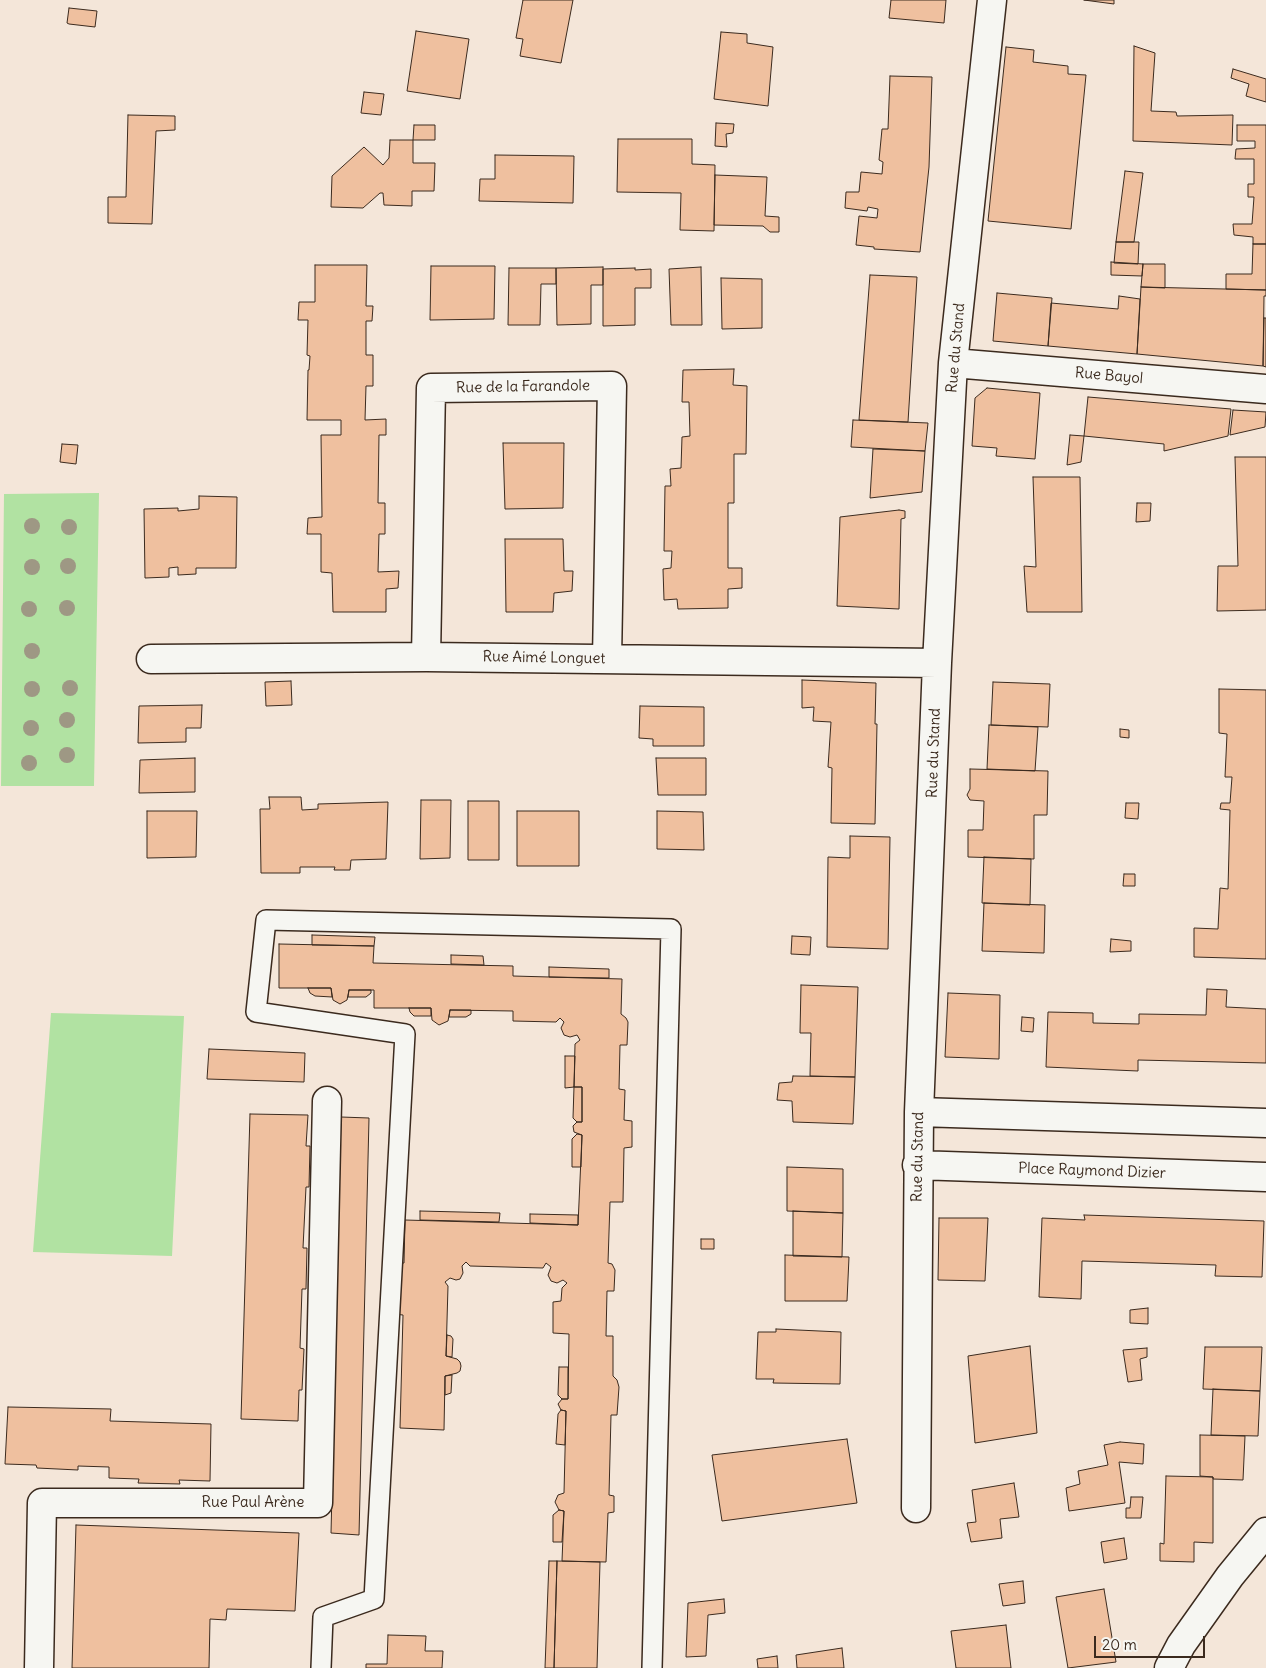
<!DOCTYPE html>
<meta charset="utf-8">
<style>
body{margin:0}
#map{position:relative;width:1266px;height:1668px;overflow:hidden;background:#f4e6d9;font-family:Delius,sans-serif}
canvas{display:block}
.scale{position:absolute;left:1094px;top:1636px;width:111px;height:22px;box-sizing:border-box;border:2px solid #3b2a1e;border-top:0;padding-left:6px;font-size:15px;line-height:18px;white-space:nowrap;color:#3b2a1e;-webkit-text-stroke:4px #f6f6f2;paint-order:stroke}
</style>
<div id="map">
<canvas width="1266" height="1668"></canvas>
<div class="scale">20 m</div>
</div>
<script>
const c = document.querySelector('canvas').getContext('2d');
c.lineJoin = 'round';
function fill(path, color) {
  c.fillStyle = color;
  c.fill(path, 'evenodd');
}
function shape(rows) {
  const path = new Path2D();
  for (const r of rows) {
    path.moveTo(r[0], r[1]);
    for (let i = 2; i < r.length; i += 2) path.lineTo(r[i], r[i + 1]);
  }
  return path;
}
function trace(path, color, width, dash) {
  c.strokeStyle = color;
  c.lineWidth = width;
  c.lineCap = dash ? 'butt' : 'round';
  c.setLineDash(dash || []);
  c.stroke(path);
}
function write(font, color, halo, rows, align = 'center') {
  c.font = font + ' Delius,sans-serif';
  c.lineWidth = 4;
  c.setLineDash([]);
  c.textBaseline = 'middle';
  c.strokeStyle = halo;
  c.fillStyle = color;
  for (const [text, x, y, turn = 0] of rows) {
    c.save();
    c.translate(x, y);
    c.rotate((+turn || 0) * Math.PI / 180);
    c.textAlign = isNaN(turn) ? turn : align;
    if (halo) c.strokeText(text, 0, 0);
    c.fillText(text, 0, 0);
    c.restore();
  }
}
fill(shape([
 [99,493,94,786,1,786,4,494],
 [51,1013,184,1016,172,1256,33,1252]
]), '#b1e2a2');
const building = shape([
 [523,0,573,0,561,63,520,56,523,39,516,38,523,0],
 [891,0,946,0,944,23,889,18,891,0],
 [1084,0,1114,0,1114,4,1084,0],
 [69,8,97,11,95,27,69,24,67,23,69,8],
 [416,31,469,39,460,99,407,91,416,31],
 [721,32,747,34,747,43,773,47,768,106,714,99,721,32],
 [1134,46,1155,53,1151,111,1176,112,1177,116,1233,115,1232,145,1133,141,1134,46],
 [1006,47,1034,50,1033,62,1068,66,1068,74,1086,75,1071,229,988,221,1006,47],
 [1233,69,1266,79,1266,102,1246,96,1249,84,1231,78,1233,69],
 [890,76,932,77,929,167,920,252,874,249,874,247,856,245,859,216,877,218,878,209,868,207,867,211,845,208,846,192,859,192,861,172,882,174,883,162,879,160,882,129,888,129,890,76],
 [364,92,384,94,381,115,361,113,364,92],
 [128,115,175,116,175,130,156,131,152,224,108,223,108,197,126,197,128,115],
 [716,123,734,124,733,133,726,134,727,147,715,146,716,123],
 [414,125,435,125,435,140,413,140,414,125],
 [1237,125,1266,125,1266,244,1253,244,1253,237,1234,235,1233,224,1252,224,1254,197,1248,197,1248,184,1254,184,1254,159,1235,159,1236,149,1255,148,1255,141,1237,141,1237,125],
 [618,139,692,139,692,164,715,165,714,231,680,230,681,193,617,192,618,139],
 [390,140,413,140,413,163,435,163,434,191,412,191,412,206,384,205,383,193,380,193,363,208,331,207,332,176,364,147,383,165,389,158,390,140],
 [495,155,574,156,573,203,479,201,480,179,495,179,495,155],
 [1125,171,1143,173,1134,242,1116,242,1125,171],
 [715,175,767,177,765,216,779,217,779,232,770,232,763,226,714,225,715,175],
 [1116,242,1139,242,1138,264,1114,263,1116,242],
 [1253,244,1266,244,1266,290,1226,289,1226,274,1252,274,1253,244],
 [1111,262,1143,264,1142,276,1111,275,1111,262],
 [1143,264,1165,264,1165,288,1141,287,1143,264],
 [315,265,367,265,366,306,373,306,372,321,366,321,366,355,373,355,373,386,366,386,365,420,386,419,386,435,379,435,378,503,385,503,385,534,379,534,378,572,399,571,398,588,386,589,386,612,333,612,332,573,321,572,321,534,307,534,308,518,322,517,321,435,341,435,341,420,307,420,308,370,309,370,310,356,307,355,308,320,298,320,299,302,315,302,315,265],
 [431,266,495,266,494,319,430,320,431,266],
 [603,267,603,285,591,285,591,324,557,325,556,268,603,267],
 [701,267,702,325,671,325,669,269,701,267],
 [509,268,556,268,556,284,541,284,540,325,508,325,509,268],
 [635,268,635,270,651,269,651,288,635,288,635,325,603,326,603,269,635,268],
 [870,275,917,277,908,422,859,420,870,275],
 [721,278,762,279,762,328,722,329,721,278],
 [1141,287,1266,290,1266,296,1264,296,1263,366,1137,354,1141,287],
 [997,293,1052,298,1048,346,993,341,997,293],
 [1119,296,1140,299,1137,354,1048,346,1051,303,1118,309,1119,296],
 [1264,318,1266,318,1266,367,1263,366,1264,318],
 [734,369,733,385,747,386,746,454,734,454,734,503,728,503,728,568,742,568,742,588,728,589,728,608,678,609,677,599,664,600,663,569,671,568,672,551,664,551,665,486,671,486,670,469,681,468,682,437,690,436,689,402,682,402,683,370,734,369],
 [987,388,1040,393,1035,459,996,456,997,448,972,446,975,398,987,388],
 [1088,397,1231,409,1228,436,1164,451,1164,444,1084,436,1088,397],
 [1233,410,1266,412,1265,427,1230,435,1233,410],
 [853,420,928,423,925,451,851,447,853,420],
 [1070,435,1084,436,1081,462,1067,465,1070,435],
 [503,443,564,443,563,508,505,509,503,443],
 [62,444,78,445,76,464,60,462,62,444],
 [873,449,925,451,922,492,870,498,873,449],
 [1235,457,1266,457,1266,610,1217,611,1218,566,1238,566,1235,457],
 [1033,477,1080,477,1082,612,1027,612,1024,566,1036,567,1033,477],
 [199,496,237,497,236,568,196,568,196,574,178,575,178,567,169,568,169,577,145,578,144,509,178,508,178,511,199,509,199,496],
 [1137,503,1151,503,1150,521,1136,522,1137,503],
 [899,510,905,511,905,518,901,519,899,609,837,606,840,517,899,510],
 [505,539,563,539,564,571,573,571,572,591,554,593,553,612,506,612,505,539],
 [802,680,876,683,875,724,877,724,875,824,831,823,832,768,828,767,831,722,813,721,814,707,802,708,802,680],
 [291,681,292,705,266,706,265,682,291,681],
 [993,682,1050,684,1048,727,991,725,993,682],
 [1219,689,1266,690,1266,959,1194,957,1194,928,1218,929,1220,888,1228,889,1230,810,1220,809,1221,803,1230,803,1232,777,1225,777,1227,734,1219,733,1219,689],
 [202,705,201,728,186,728,186,742,138,743,139,706,202,705],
 [640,706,704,707,704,746,653,746,653,739,639,738,640,706],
 [989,725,1038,727,1035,771,987,769,989,725],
 [1120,729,1129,730,1129,738,1120,737,1120,729],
 [195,758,195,792,139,793,140,760,195,758],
 [656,758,706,758,706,795,658,795,656,758],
 [970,769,1048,771,1047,815,1034,815,1034,859,968,857,968,830,983,830,984,801,970,800,967,795,970,789,970,769],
 [269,797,301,797,302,810,318,809,318,804,388,802,386,859,351,860,350,870,334,870,335,867,300,867,300,873,261,873,260,809,270,809,269,797],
 [421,800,451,800,450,858,420,859,421,800],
 [468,801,499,801,499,860,468,860,468,801],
 [1126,803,1139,803,1138,819,1125,818,1126,803],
 [147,811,197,811,196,857,147,858,147,811],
 [517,811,579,811,579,866,517,866,517,811],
 [657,811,703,812,704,850,657,849,657,811],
 [850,836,890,837,888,949,827,947,828,857,850,858,850,836],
 [984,857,1031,859,1030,905,982,903,984,857],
 [1124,874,1135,874,1135,886,1123,886,1124,874],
 [984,903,1045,905,1044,953,982,951,984,903],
 [312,935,375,937,374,946,312,945,312,935],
 [792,936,811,937,810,955,791,954,792,936],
 [1111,939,1131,941,1131,951,1110,952,1111,939],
 [279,944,374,946,373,963,513,966,513,976,622,979,621,1014,626,1018,628,1022,627,1045,620,1045,619,1089,625,1090,624,1120,632,1121,632,1147,624,1148,623,1202,610,1202,608,1263,612,1264,615,1270,614,1291,607,1291,606,1336,613,1336,613,1376,617,1380,619,1387,617,1415,611,1415,609,1495,614,1496,614,1512,608,1513,606,1562,562,1561,564,1511,559,1510,555,1502,558,1495,564,1493,566,1411,561,1410,558,1404,562,1399,568,1399,569,1334,553,1333,553,1302,561,1301,562,1288,567,1283,563,1280,557,1283,551,1281,548,1275,551,1267,546,1263,543,1268,470,1266,466,1262,462,1266,463,1273,460,1279,456,1280,450,1278,445,1282,448,1286,446,1356,457,1359,460,1362,461,1366,460,1371,457,1373,445,1376,444,1430,400,1428,403,1315,394,1314,395,1263,404,1263,405,1220,578,1225,582,1135,574,1132,573,1126,577,1122,582,1122,582,1087,574,1087,575,1044,580,1040,577,1035,570,1037,564,1035,561,1028,564,1022,560,1018,556,1022,513,1021,513,1011,450,1010,448,1021,439,1025,432,1020,431,1008,374,1008,374,990,349,990,347,1000,340,1004,333,1000,331,988,279,988,279,944],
 [451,955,483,956,484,965,451,964,451,955],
 [549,967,609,969,609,978,549,977,549,967],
 [801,985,858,987,855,1077,810,1076,811,1033,800,1033,801,985],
 [308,988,331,988,332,997,315,996,310,993,308,988],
 [1207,989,1227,990,1226,1007,1266,1009,1266,1063,1138,1060,1138,1071,1046,1067,1048,1012,1093,1013,1093,1023,1139,1024,1139,1014,1206,1015,1207,989],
 [349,990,371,990,371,993,366,997,348,997,349,990],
 [948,993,1000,995,999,1059,945,1057,948,993],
 [409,1008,431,1008,431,1016,414,1016,410,1012,409,1008],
 [450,1010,471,1010,471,1014,466,1017,449,1017,450,1010],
 [1022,1017,1034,1018,1033,1032,1021,1031,1022,1017],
 [209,1049,305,1053,304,1082,207,1079,209,1049],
 [565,1056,575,1056,574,1087,565,1088,565,1056],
 [793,1076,855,1077,853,1124,793,1122,792,1101,777,1100,779,1083,792,1082,793,1076],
 [574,1087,582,1087,582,1122,577,1122,573,1118,574,1087],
 [250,1114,308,1115,306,1146,310,1146,309,1187,306,1187,303,1248,307,1248,306,1289,302,1289,300,1348,304,1349,302,1390,299,1390,298,1421,241,1419,250,1114],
 [341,1117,369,1118,359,1535,331,1533,341,1117],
 [577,1134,582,1135,581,1167,572,1167,572,1139,577,1134],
 [787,1167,843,1169,843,1213,787,1211,787,1167],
 [420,1211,500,1213,499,1222,420,1220,420,1211],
 [793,1211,843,1213,842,1257,793,1256,793,1211],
 [530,1214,578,1215,578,1225,530,1223,530,1214],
 [1084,1215,1264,1221,1262,1277,1215,1276,1216,1265,1082,1261,1081,1299,1039,1297,1042,1218,1085,1220,1084,1215],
 [939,1218,988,1218,985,1281,938,1280,939,1218],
 [701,1239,714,1239,714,1249,701,1249,701,1239],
 [785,1255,849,1257,847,1301,785,1301,785,1255],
 [1148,1308,1148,1324,1130,1323,1130,1310,1148,1308],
 [776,1329,841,1332,840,1384,773,1383,774,1379,756,1379,758,1332,776,1332,776,1329],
 [447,1335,451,1336,453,1339,452,1357,446,1356,447,1335],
 [1030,1346,1037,1433,975,1443,968,1356,1030,1346],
 [1205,1347,1262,1347,1260,1391,1203,1389,1205,1347],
 [1147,1348,1147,1357,1140,1359,1142,1380,1128,1382,1123,1350,1147,1348],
 [559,1367,568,1367,568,1399,562,1399,558,1395,559,1367],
 [452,1375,451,1393,445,1395,445,1376,452,1375],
 [1213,1389,1260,1391,1258,1436,1211,1435,1213,1389],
 [8,1407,111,1409,110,1421,211,1424,210,1481,179,1480,180,1484,138,1483,139,1479,109,1478,109,1467,78,1466,78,1470,37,1468,36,1465,5,1464,8,1407],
 [561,1410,566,1411,565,1445,556,1444,558,1414,561,1410],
 [1200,1435,1245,1436,1243,1480,1213,1479,1213,1477,1200,1476,1200,1435],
 [847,1439,857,1503,722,1521,712,1455,847,1439],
 [1120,1442,1144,1444,1143,1464,1119,1462,1125,1503,1069,1511,1066,1488,1080,1484,1078,1471,1108,1465,1104,1445,1120,1442],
 [1166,1476,1213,1477,1213,1543,1194,1542,1194,1562,1160,1561,1160,1543,1164,1544,1166,1476],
 [1014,1483,1019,1517,1000,1519,1002,1538,971,1542,967,1523,976,1522,972,1490,1014,1483],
 [1131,1497,1143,1497,1141,1518,1126,1518,1126,1508,1130,1508,1131,1497],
 [559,1510,564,1511,562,1542,553,1542,553,1515,559,1510],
 [76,1525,299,1533,295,1611,227,1609,226,1620,210,1619,209,1668,72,1668,76,1525],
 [1124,1538,1127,1559,1104,1563,1101,1542,1124,1538],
 [549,1561,557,1561,554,1668,545,1668,549,1561],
 [557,1561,600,1562,597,1668,554,1668,557,1561],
 [1023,1581,1025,1603,1003,1606,999,1584,1023,1581],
 [1104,1589,1116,1662,1068,1668,1056,1597,1104,1589],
 [724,1599,725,1613,708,1615,706,1656,686,1657,688,1603,724,1599],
 [1006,1625,1011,1668,956,1668,951,1631,1006,1625],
 [388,1635,426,1636,425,1651,443,1651,442,1668,366,1668,366,1664,387,1664,388,1635],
 [842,1648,844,1668,797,1668,796,1655,842,1648],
 [777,1656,778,1668,758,1668,757,1659,777,1656]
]);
fill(building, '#efc09f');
trace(building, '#3b2a1e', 1);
const lane = shape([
 [321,1668,323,1617,374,1599,405,1034,256,1012,266,920,671,929,652,1668]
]);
const street = shape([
 [953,363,1266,389],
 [426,657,431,388,612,386,607,659],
 [151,659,426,657,937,663],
 [919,1112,1266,1123],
 [917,1165,1266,1177],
 [916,1508,919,1112,937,663,953,363,992,0],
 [39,1668,42,1503,318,1503,327,1101],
 [1169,1668,1181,1645,1230,1576,1266,1532]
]);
trace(lane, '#3b2a1e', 22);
trace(street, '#3b2a1e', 31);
trace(lane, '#f6f6f2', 19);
trace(street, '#f6f6f2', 28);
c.fillStyle = '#9e9884';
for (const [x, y] of [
 [32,526],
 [69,527],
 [68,566],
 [32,567],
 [67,608],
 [29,609],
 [32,651],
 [70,688],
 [32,689],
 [67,720],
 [31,728],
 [67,755],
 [29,763]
]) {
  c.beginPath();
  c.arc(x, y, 8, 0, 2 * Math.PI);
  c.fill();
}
write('15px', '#3b2a1e', '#f6f6f2', [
 ["Rue du Stand",956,348,-85],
 ["Rue Bayol",1109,376,5],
 ["Rue de la Farandole",523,387,-1],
 ["Rue Aimé Longuet",544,658,1],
 ["Rue du Stand",934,753,-88],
 ["Rue du Stand",918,1157,-89],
 ["Place Raymond Dizier",1092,1171,2],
 ["Rue Paul Arène",253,1503]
]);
</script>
